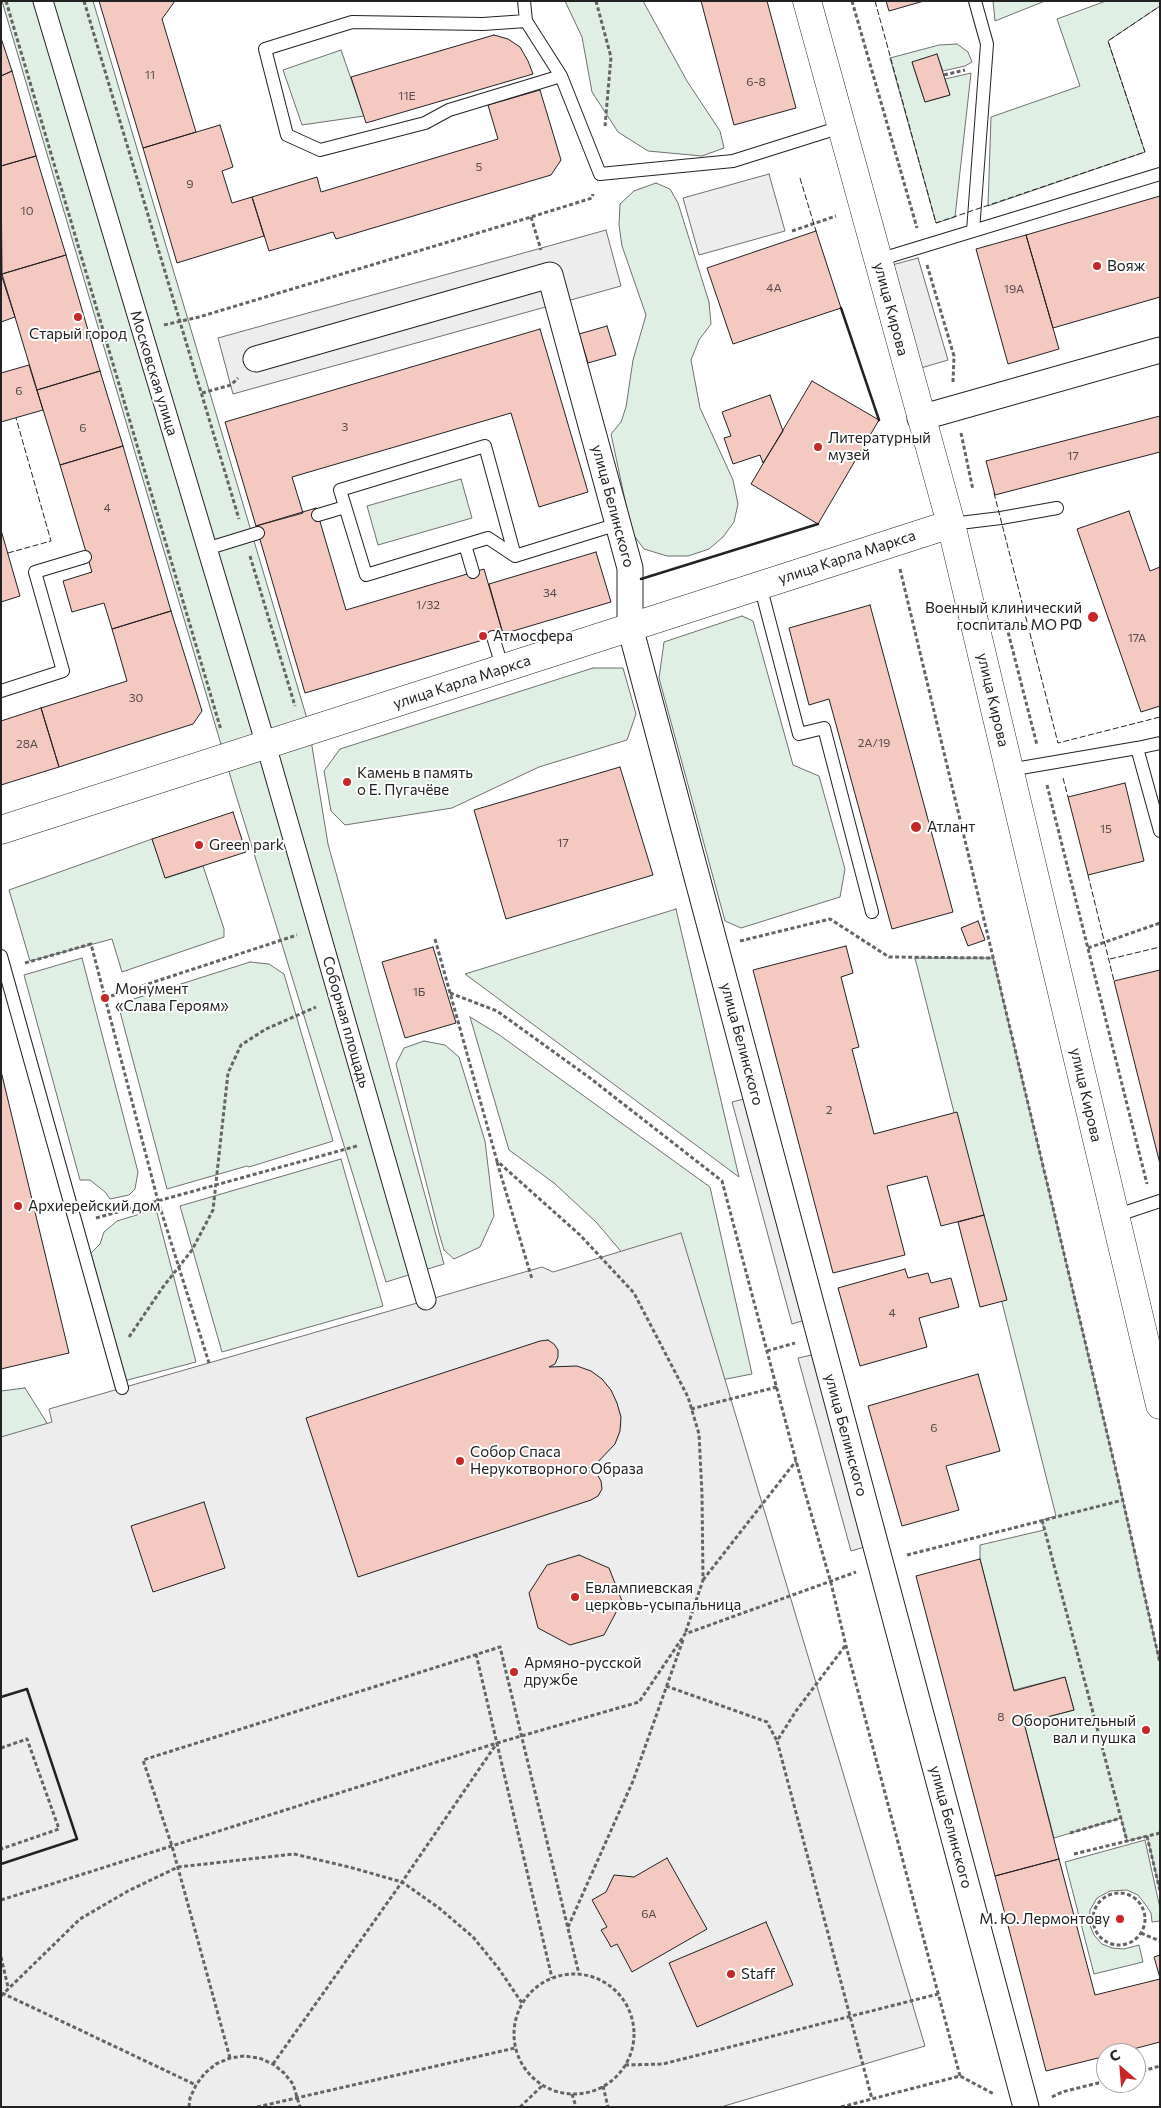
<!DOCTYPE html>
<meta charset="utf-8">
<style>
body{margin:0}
#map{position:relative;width:1161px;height:2108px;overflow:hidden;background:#fff;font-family:Commissioner,sans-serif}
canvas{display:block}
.frame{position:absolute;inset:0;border:2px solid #222;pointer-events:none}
.north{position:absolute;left:1096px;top:2043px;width:50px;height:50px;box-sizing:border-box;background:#fff;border:1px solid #a7a7a7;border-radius:50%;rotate:333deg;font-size:14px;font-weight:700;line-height:20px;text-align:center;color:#222}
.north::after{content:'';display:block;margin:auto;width:18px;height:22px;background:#c62828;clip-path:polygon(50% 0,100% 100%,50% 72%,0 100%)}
</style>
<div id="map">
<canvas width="1161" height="2108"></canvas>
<div class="frame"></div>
<div class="north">С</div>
</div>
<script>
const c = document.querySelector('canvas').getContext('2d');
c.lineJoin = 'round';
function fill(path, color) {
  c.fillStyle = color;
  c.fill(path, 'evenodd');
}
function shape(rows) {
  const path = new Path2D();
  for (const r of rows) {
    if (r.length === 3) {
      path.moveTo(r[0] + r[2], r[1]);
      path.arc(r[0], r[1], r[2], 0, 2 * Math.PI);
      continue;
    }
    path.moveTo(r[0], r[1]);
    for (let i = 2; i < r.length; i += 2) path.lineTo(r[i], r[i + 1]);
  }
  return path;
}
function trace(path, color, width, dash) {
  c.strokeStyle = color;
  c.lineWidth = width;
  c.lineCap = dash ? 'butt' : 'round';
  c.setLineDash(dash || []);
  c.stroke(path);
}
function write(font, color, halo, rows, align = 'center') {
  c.font = font + ' Commissioner,sans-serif';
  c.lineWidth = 4;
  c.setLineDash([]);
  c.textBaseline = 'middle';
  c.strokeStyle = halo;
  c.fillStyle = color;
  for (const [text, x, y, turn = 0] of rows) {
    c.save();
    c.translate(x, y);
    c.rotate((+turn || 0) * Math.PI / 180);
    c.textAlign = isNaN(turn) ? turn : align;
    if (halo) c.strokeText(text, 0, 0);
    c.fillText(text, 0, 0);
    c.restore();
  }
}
const green = shape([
 [2,1,93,1,308,722,328,844,444,1264,386,1282,235,792,2,1],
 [565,1,643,1,687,81,720,131,724,148,702,156,648,151,618,132,592,92,582,37,565,1],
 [993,1,1045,1,995,21,993,1],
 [1106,1,1160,1,1160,6,1108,41,1145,152,988,206,991,117,1080,86,1057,19,1106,1],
 [957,44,968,52,972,62,965,66,943,71,937,55,912,62,925,102,950,95,945,79,971,73,955,217,936,223,890,58,939,45,957,44],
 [341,50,364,116,302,125,283,70,341,50],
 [656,183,670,189,678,203,709,302,711,324,699,340,691,360,700,408,733,480,738,504,734,522,723,537,709,549,688,556,667,556,644,549,632,533,611,434,621,422,626,407,633,360,646,315,622,246,619,225,620,204,634,191,656,183],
 [461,479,472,518,378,545,367,506,461,479],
 [742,616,753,621,793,765,819,776,845,869,840,897,741,928,725,921,659,678,664,642,742,616],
 [593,668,623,668,636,714,627,740,539,767,452,808,345,825,331,811,324,771,340,749,593,668],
 [152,839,166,878,203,866,224,929,224,937,122,972,112,939,30,961,9,890,152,839],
 [676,909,739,1177,465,974,676,909],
 [82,958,138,1172,135,1189,129,1195,110,1199,105,1192,90,1180,80,1180,24,975,82,958],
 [915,958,993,958,1118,1479,1160,1663,1160,1891,1147,1836,1127,1841,1121,1818,1054,1838,1024,1723,1074,1710,1065,1677,1014,1690,980,1559,980,1545,1044,1530,1042,1520,1056,1516,915,958],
 [250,962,269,964,284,974,333,1141,249,1167,247,1166,167,1189,118,1004,250,962],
 [470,1017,498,1034,710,1187,752,1374,706,1383,646,1281,596,1222,554,1183,509,1150,470,1017],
 [424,1041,445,1045,459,1057,485,1141,494,1216,480,1247,454,1259,444,1250,439,1233,396,1064,404,1048,424,1041],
 [341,1159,383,1306,222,1352,180,1206,341,1159],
 [156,1209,196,1362,124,1381,89,1255,100,1244,104,1232,117,1221,156,1209],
 [25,1388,47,1423,57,1464,1,1489,1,1391,25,1388],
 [1145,1840,1160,1908,1160,1921,1152,1922,1151,1913,1145,1904,1138,1895,1127,1890,1110,1891,1097,1898,1090,1910,1089,1923,1094,1935,1102,1944,1112,1948,1124,1949,1139,1945,1143,1962,1094,1974,1065,1862,1145,1840]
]);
fill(green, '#e0efe3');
trace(green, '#6f6f6f', 1);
const parking = shape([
 [769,174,785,231,699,255,683,198,769,174],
 [606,230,621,286,233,394,218,338,606,230],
 [918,258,948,360,921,368,892,265,918,258],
 [748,1098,808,1319,792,1324,732,1102,748,1098],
 [681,1233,925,2046,721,2107,1,2107,1,1437,52,1422,49,1409,542,1267,553,1272,681,1233],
 [816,1354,868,1546,851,1551,798,1358,816,1354]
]);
fill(parking, '#ededed');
trace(parking, '#6f6f6f', 1);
const building = shape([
 [99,1,175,1,162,19,196,132,143,148,99,1],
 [701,1,767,1,796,108,734,125,701,1],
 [886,1,924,1,889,11,886,1],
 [494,35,508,39,520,47,528,61,533,74,366,123,351,77,494,35],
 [1,38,12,71,1,76,1,38],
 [937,54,950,95,925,102,912,62,937,54],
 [12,71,36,156,1,166,1,76,12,71],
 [540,90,561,160,551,175,336,239,333,232,269,251,252,197,317,177,321,192,498,139,488,105,540,90],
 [220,125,233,167,222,171,232,203,252,197,264,236,177,263,143,148,220,125],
 [36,156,66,255,2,274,1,166,36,156],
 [1160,196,1160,297,1053,328,1026,235,1160,196],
 [816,231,841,308,733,344,707,268,816,231],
 [1026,235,1059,349,1008,364,976,249,1026,235],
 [66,255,100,371,37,390,2,274,66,255],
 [1,274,15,317,1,322,1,274],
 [607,326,616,355,588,363,579,334,607,326],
 [540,329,588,492,539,507,511,413,292,477,303,513,256,526,225,422,540,329],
 [29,365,43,410,1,422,1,373,29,365],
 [100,371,123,446,60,465,37,390,100,371],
 [812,381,879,420,818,524,751,484,812,381],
 [770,395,783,431,763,463,760,455,733,464,724,438,731,436,722,412,770,395],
 [1160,416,1160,452,995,495,986,461,1160,416],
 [123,446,171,611,112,629,104,603,72,612,63,581,92,572,60,465,123,446],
 [316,508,346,610,484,569,503,634,305,693,256,526,316,508],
 [1129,511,1150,571,1160,567,1160,706,1141,712,1077,529,1129,511],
 [1,530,20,596,1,602,1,530],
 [596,552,611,602,503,634,489,584,596,552],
 [870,605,953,912,892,929,829,699,809,705,789,628,870,605],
 [171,611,202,711,193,724,59,767,41,708,127,681,112,629,171,611],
 [41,708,59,767,1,785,1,721,41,708],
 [620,767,653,875,506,919,474,810,620,767],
 [1125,783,1144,861,1088,875,1068,797,1125,783],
 [233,812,246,852,165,878,152,839,233,812],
 [978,921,985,940,968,946,961,928,978,921],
 [846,946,853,973,841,977,859,1047,852,1049,874,1134,957,1112,984,1215,941,1226,927,1176,887,1186,905,1255,833,1273,753,970,846,946],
 [433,947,456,1023,405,1038,382,962,433,947],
 [1160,970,1160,1164,1114,981,1160,970],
 [1,1071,69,1353,1,1369,1,1071],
 [984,1215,1007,1300,980,1307,958,1222,984,1215],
 [905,1269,908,1278,928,1273,931,1283,951,1278,959,1307,919,1318,927,1347,860,1366,838,1288,905,1269],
 [548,1340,554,1344,558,1350,558,1357,555,1364,549,1367,577,1366,591,1371,602,1379,611,1390,617,1403,621,1417,620,1431,615,1444,595,1465,582,1471,590,1471,597,1474,601,1481,602,1489,598,1496,591,1500,358,1577,306,1418,540,1341,548,1340],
 [978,1374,1000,1451,946,1466,959,1510,902,1526,868,1406,978,1374],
 [204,1502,225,1568,153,1592,131,1526,204,1502],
 [579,1555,609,1568,622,1601,604,1635,570,1645,538,1628,529,1593,547,1565,579,1555],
 [980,1559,1014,1691,1065,1677,1074,1710,1024,1723,1059,1859,995,1876,916,1576,980,1559],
 [667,1858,707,1929,632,1972,617,1944,611,1947,606,1938,601,1930,607,1927,592,1900,606,1892,614,1875,634,1877,667,1858],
 [1059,1859,1095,1995,1160,1979,1160,2042,1118,2053,1106,2053,1106,2056,1046,2071,995,1876,1059,1859],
 [766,1922,793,1985,697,2027,669,1963,766,1922],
 [1160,1955,1160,1978,1154,1957,1160,1955]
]);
fill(building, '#f3c9c0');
trace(building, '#222', 1);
const service = shape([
 [524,1,526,21,561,76,600,174,733,161,841,127],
 [526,21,483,24,352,22,265,49,287,135,320,150,425,123,449,110,561,76],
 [973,231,987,44,975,1],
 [878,260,1160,174],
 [318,515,345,507],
 [951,524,1001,518,1057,508],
 [465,545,473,572],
 [206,549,258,533],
 [515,556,485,446,340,490,366,575,488,538,515,556,618,524],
 [760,585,799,734,824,728,872,912],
 [493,637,503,669],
 [1,691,63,671,35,572,85,557],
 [1137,748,1160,743],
 [1009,770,1137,748,1160,831],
 [1,956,122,1388],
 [1115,1216,1160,1201]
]);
const pedestrian = shape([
 [43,1,266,745,426,1300]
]);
const minor = shape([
 [256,359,550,275,630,568,630,627,1026,2107],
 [920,418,1160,350]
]);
const secondary = shape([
 [1,830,951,524]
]);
const primary = shape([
 [807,1,951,524,1160,1405]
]);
trace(service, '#222', 14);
trace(pedestrian, '#222', 21);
trace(minor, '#222', 27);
trace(secondary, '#222', 29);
trace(primary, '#222', 29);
trace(shape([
 [6,1,221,730],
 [84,1,239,519],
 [596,1,611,57,605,126],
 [852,1,917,228],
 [944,75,965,70],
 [531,217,541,250],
 [792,231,836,216],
 [927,265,954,356,953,382],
 [164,325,199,317,531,217,592,198,593,194],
 [202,393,231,385,238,378],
 [961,433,973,490],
 [250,556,295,706],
 [900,569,1118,1479,1160,1663],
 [1005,620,1037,745],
 [1047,785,1147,1184],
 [435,939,497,1161,580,1235,634,1293,688,1397,699,1434,702,1494,703,1580,685,1634],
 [740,941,830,919,889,957,993,958],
 [1088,948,1160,923],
 [25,963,91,944,158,1201,209,1363],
 [450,993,497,1011,590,1078,722,1181,796,1461,831,1583,846,1646,960,2076],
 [105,998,297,935],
 [497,1162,532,1279],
 [96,1218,357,1146],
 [129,1337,163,1287,192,1250,213,1210,228,1073,241,1045,266,1029,316,1007],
 [767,1351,795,1343],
 [691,1409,777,1387],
 [1042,1520,1127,1841],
 [907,1555,1123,1500],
 [703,1580,796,1461],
 [845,1646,796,1711,777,1741,872,2099],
 [476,1654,552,1978],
 [666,1686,767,1722,777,1741],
 [1,1748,27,1739,59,1829,1,1849],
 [1070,1833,1121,1818],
 [1147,1836,1160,1891],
 [1074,1854,1160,1833],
 [1119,1919,26],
 [1,1900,497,1743,639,1702,685,1634,856,1572],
 [568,1927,633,1781,683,1640],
 [1141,1933,1160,1941],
 [1,1957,8,1987],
 [574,2034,60],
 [2,1993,196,2085],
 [1,1996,80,1919,128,1891,178,1867,294,1854,349,1867,402,1882,439,1908,473,1937,499,1969,522,2003],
 [230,2058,172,1846,143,1760,500,1647,579,1974],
 [273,2064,402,1882,497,1743],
 [625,2065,663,2064,938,1994],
 [1136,2073,1160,2066],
 [603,2086,608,2107],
 [572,2094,576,2107],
 [1052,2097,1062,2092,1106,2081],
 [189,2107,190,2098,196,2085,205,2073,216,2064,230,2058,244,2056,259,2058,273,2064,284,2073,293,2084,300,2107],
 [257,2107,515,2048],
 [520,2107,543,2085],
 [841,2107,960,2076,994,2094]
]), '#646464', 3, [4, 2.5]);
trace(service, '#fff', 12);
trace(pedestrian, '#fff', 19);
trace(minor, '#fff', 25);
trace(secondary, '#fff', 28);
trace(primary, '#fff', 28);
trace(shape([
 [875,1,936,223,1145,152,1108,41,1160,6],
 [800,178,816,231],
 [994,493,1058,743,1160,717],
 [8,553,51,541,16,418],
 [1063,778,1068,797],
 [1088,875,1114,981],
 [1110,959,1160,947]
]), '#222', 1, [6, 2.5]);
trace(shape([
 [841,308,879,420],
 [641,579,818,524],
 [1,1697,27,1689,77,1839,1,1864]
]), '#222', 2.5);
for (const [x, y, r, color] of [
 [1097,266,5,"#c62828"],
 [78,317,5,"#c62828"],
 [818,447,5,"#c62828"],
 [1093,617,6,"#c62828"],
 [483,636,5,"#c62828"],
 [347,782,5,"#c62828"],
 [916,827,6,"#c62828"],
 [199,845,5,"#c62828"],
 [105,998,5,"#c62828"],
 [18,1206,5,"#c62828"],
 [460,1461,5,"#c62828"],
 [575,1597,5,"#c62828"],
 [514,1672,5,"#c62828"],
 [1146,1730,5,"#c62828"],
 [1120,1919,5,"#c62828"],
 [731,1974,5,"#c62828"]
]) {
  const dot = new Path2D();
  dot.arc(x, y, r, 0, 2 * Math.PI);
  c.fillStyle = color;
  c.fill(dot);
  trace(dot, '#fff', 2);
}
write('12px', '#564c4a', null, [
 ["11",150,75],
 ["6-8",756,82],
 ["11Е",407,96],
 ["5",479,167],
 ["9",190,184],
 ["10",27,211],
 ["4А",774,288],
 ["19А",1014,289],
 ["6",19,391],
 ["3",345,427],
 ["6",83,428],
 ["17",1073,456],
 ["4",107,508],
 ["34",550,593],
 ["1/32",428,605],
 ["17А",1137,638],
 ["30",136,698],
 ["2А/19",874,743],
 ["28А",27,744],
 ["15",1106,829],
 ["17",563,843],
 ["1Б",419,992],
 ["2",829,1110],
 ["4",892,1313],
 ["6",934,1428],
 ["8",1001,1717],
 ["6А",649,1914]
]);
write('15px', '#222', '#fff', [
 ["Вояж",1107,266],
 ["Старый город",78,334,"center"],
 ["Литературный",828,438],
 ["музей",828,455],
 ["Военный клинический",1082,608,"right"],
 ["госпиталь МО РФ",1082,625,"right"],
 ["Атмосфера",493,636],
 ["Камень в память",357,773],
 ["о Е. Пугачёве",357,790],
 ["Атлант",927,827],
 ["Green park",209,845],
 ["Монумент",115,989],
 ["«Слава Героям»",115,1006],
 ["Архиерейский дом",28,1206],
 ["Собор Спаса",470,1452],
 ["Нерукотворного Образа",470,1469],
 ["Евлампиевская",585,1588],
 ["церковь-усыпальница",585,1605],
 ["Армяно-русской",524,1663],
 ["дружбе",524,1680],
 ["Оборонительный",1136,1721,"right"],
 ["вал и пушка",1136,1738,"right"],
 ["М. Ю. Лермонтову",1110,1919,"right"],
 ["Staff",741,1974]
], 'left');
write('15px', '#222', '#fff', [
 ["улица Кирова",891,309,75],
 ["Московская улица",154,373,73],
 ["улица Белинского",613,506,75],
 ["улица Карла Маркса",847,557,-18],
 ["улица Карла Маркса",462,682,-18],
 ["улица Кирова",993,700,77],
 ["Соборная площадь",346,1022,74],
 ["улица Белинского",742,1044,75],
 ["улица Кирова",1086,1095,77],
 ["улица Белинского",846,1435,75],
 ["улица Белинского",951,1827,75]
]);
</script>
